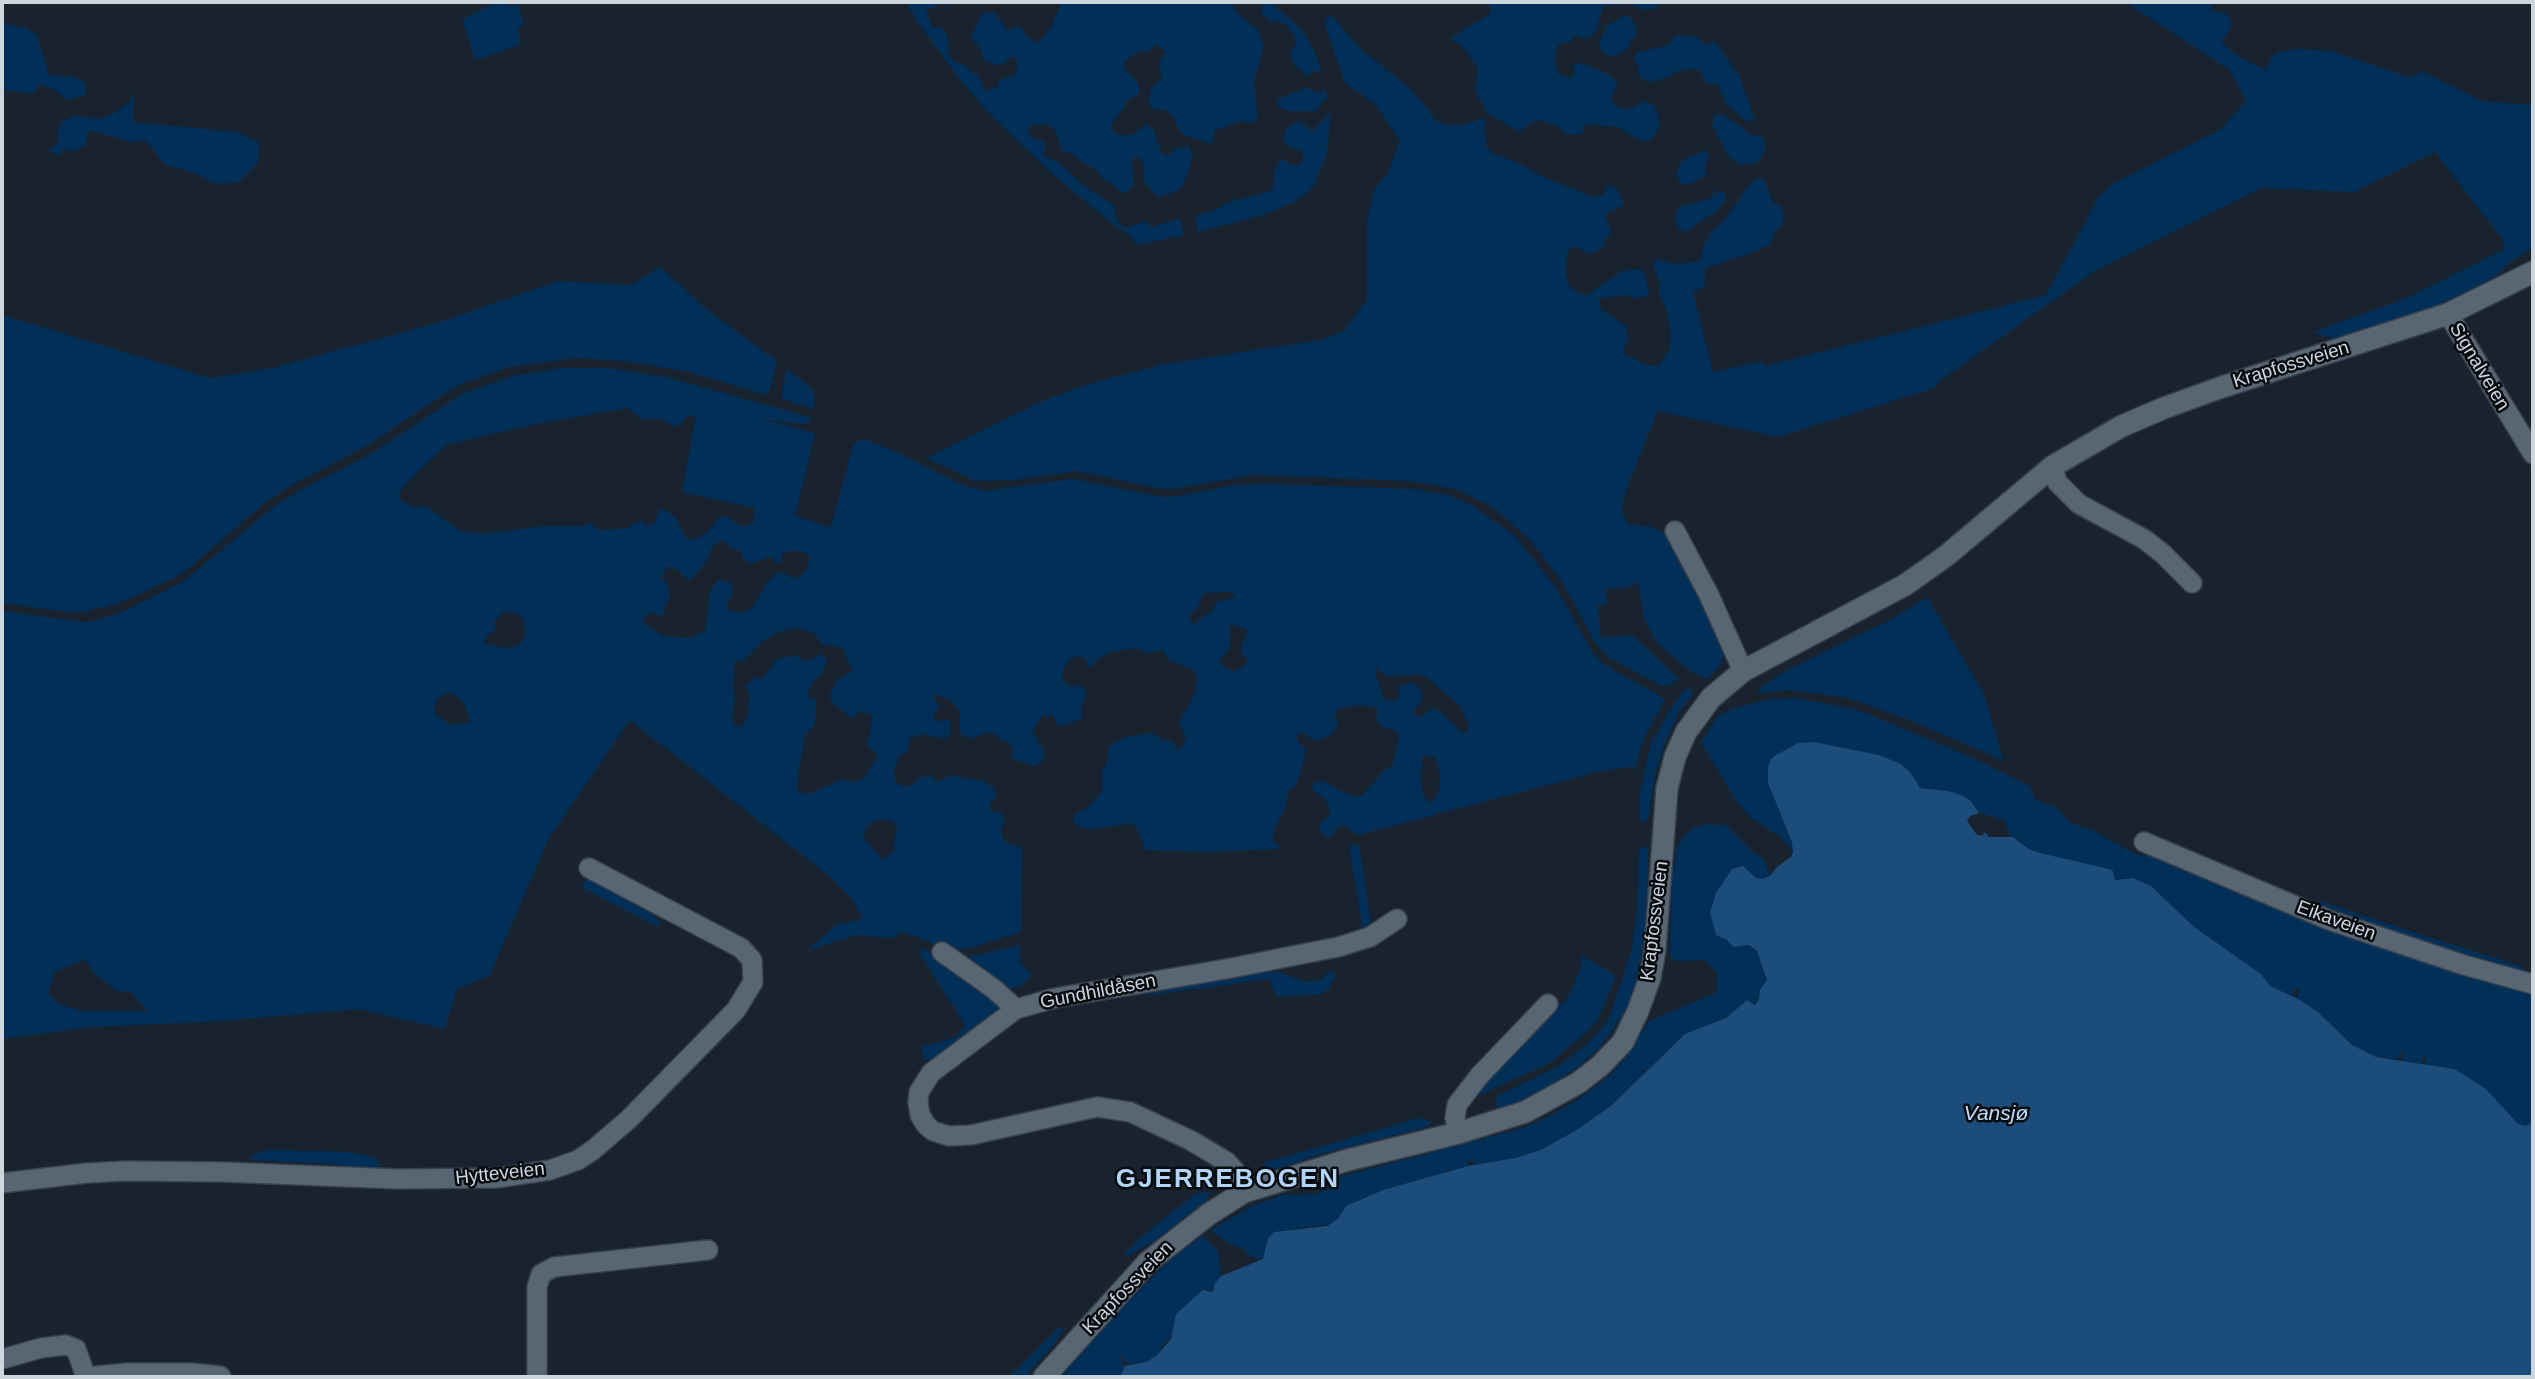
<!DOCTYPE html>
<meta charset="utf-8">
<style>
body{margin:0}
#map{position:relative;width:2535px;height:1379px;overflow:hidden;background:#18232f;font-family:Arial,sans-serif}
canvas{display:block}
.frame{position:absolute;inset:0;border:4px solid #cdd5dd;pointer-events:none}
</style>
<div id="map">
<canvas width="2535" height="1379"></canvas>
<div class="frame"></div>
</div>
<script>
const c = document.querySelector('canvas').getContext('2d');
c.lineJoin = 'round';
function fill(path, color) {
  c.fillStyle = color;
  c.fill(path, 'evenodd');
}
function shape(rows) {
  const path = new Path2D();
  for (const r of rows) {
    path.moveTo(r[0], r[1]);
    for (let i = 2; i < r.length; i += 2) path.lineTo(r[i], r[i + 1]);
  }
  return path;
}
function trace(path, color, width, dash) {
  c.strokeStyle = color;
  c.lineWidth = width;
  c.lineCap = dash ? 'butt' : 'round';
  c.setLineDash(dash || []);
  c.stroke(path);
}
function write(font, color, halo, rows, align = 'center') {
  c.font = font + ' Arial,sans-serif';
  c.lineWidth = 5;
  c.setLineDash([]);
  c.textBaseline = 'middle';
  c.strokeStyle = halo;
  c.fillStyle = color;
  for (const [text, x, y, turn = 0] of rows) {
    c.save();
    c.translate(x, y);
    c.rotate((+turn || 0) * Math.PI / 180);
    c.textAlign = isNaN(turn) ? turn : align;
    if (halo) c.strokeText(text, 0, 0);
    c.fillText(text, 0, 0);
    c.restore();
  }
}
fill(shape([
 [498,2,503,2,509,6,518,5,524,24,518,28,521,44,477,60,474,57,462,19],
 [906,2,955,2,946,7,944,3,926,10,932,27,944,29,949,43,948,53,954,62,963,64,978,76,986,91,997,87,999,80,1013,76,1017,72,1017,61,1013,56,1003,64,994,65,984,60,979,46,972,40,972,34,982,14,995,12,1007,30,1020,26,1028,38,1039,43,1053,24,1061,2,1085,4,1088,2,1231,2,1237,13,1258,30,1264,46,1254,82,1258,117,1252,123,1243,121,1215,130,1212,144,1185,136,1179,130,1174,118,1166,110,1155,110,1149,106,1150,89,1162,78,1159,63,1166,53,1157,45,1149,51,1140,52,1130,57,1124,62,1125,69,1138,83,1140,93,1127,101,1124,108,1115,118,1111,129,1118,135,1131,135,1146,125,1153,128,1161,151,1167,156,1177,148,1189,146,1193,156,1183,186,1175,192,1158,197,1144,182,1144,163,1138,157,1131,159,1134,181,1132,188,1125,193,1118,191,1113,184,1103,179,1094,168,1086,165,1072,154,1062,152,1056,132,1050,127,1044,124,1030,125,1028,134,1033,138,1045,142,1045,151,1041,155,1058,162,1087,188,1114,205,1116,217,1120,225,1127,228,1147,221,1151,227,1180,219,1184,235,1138,245,1127,233,1115,226,1050,172,987,111,964,85,918,23],
 [1265,2,1270,2,1300,28,1312,46,1323,73,1315,70,1307,76,1295,66,1291,57,1291,50,1296,45,1295,37,1286,24,1272,21,1262,15,1263,4],
 [1482,2,1662,2,1655,9,1644,10,1629,4,1603,6,1595,34,1586,39,1574,36,1571,41,1557,45,1555,62,1558,73,1569,78,1574,75,1573,66,1580,62,1609,75,1618,83,1611,98,1612,102,1618,107,1629,110,1644,101,1652,104,1657,110,1660,126,1655,135,1649,141,1641,141,1615,126,1603,126,1595,124,1583,126,1583,134,1564,134,1560,127,1542,121,1534,121,1519,132,1488,114,1475,91,1478,68,1463,47,1450,38,1490,14,1491,7],
 [2125,2,2216,2,2209,10,2227,14,2233,24,2221,43,2238,56,2266,70,2270,59,2279,52,2297,49,2332,51,2408,77,2423,72,2482,101,2533,105,2533,248,2512,261,2489,282,2456,299,2335,339,2313,332,2407,298,2505,249,2502,239,2435,152,2354,192,2262,188,2095,271,1941,380,1934,388,1778,437,1658,411,1628,485,1622,507,1623,514,1628,525,1648,526,1671,535,1722,643,1723,656,1721,665,1707,679,1692,672,1657,643,1643,616,1639,582,1628,587,1606,589,1607,604,1598,606,1601,638,1632,635,1679,679,1669,686,1662,686,1609,658,1596,644,1562,582,1530,540,1493,507,1456,489,1410,481,1252,475,1180,488,1162,489,1077,471,1013,480,976,481,926,458,1040,402,1091,383,1165,364,1321,340,1344,331,1367,299,1367,222,1374,189,1388,173,1400,141,1375,104,1345,83,1324,22,1331,15,1362,50,1413,91,1437,121,1444,124,1459,126,1486,117,1484,128,1487,147,1491,153,1521,164,1539,175,1593,197,1604,195,1605,187,1614,185,1625,204,1605,215,1612,233,1605,239,1604,247,1589,254,1579,248,1571,247,1567,254,1566,274,1570,288,1586,296,1622,271,1643,269,1650,295,1635,299,1627,295,1599,299,1601,309,1626,326,1628,338,1623,353,1648,366,1659,365,1670,349,1670,328,1666,309,1658,292,1660,283,1653,265,1656,259,1675,264,1700,261,1704,245,1713,230,1723,222,1750,184,1757,178,1764,179,1773,203,1781,206,1784,214,1782,226,1777,229,1770,244,1754,252,1705,268,1705,287,1693,291,1713,372,1762,361,1765,366,2046,295,2099,196,2113,184,2221,129,2246,101,2230,70],
 [1626,15,1633,20,1637,33,1627,49,1616,56,1609,56,1602,52,1599,43,1606,26],
 [2,23,26,28,37,35,49,75,75,77,85,82,86,95,66,100,57,91,40,85,32,94,2,90],
 [1675,35,1697,37,1708,46,1714,40,1740,77,1755,121,1746,121,1726,104,1718,84,1707,84,1698,69,1678,71,1669,77,1653,82,1644,80,1639,75,1638,65,1633,58,1638,52,1666,46,1672,42],
 [1306,88,1319,93,1326,89,1327,97,1316,111,1289,111,1275,105,1280,98],
 [134,92,133,122,238,132,259,143,258,163,239,182,215,184,190,171,165,165,146,141,130,142,90,130,85,145,75,151,62,149,60,156,49,150,58,143,58,129,63,121,76,115,95,119,105,117,118,111,130,101],
 [1331,112,1327,155,1314,185,1308,192,1292,203,1264,215,1198,232,1195,216,1212,211,1229,202,1273,190,1274,171,1281,159,1296,167,1303,160,1303,152,1286,145,1283,139,1286,129,1298,121,1305,124,1312,131],
 [1721,114,1745,129,1750,136,1757,135,1763,137,1766,150,1757,163,1740,165,1729,157,1712,125,1714,116],
 [1705,150,1709,156,1705,166,1706,176,1690,184,1681,184,1676,175,1682,160],
 [1715,190,1726,193,1725,201,1717,211,1686,232,1677,228,1675,216,1679,207,1711,198],
 [660,267,710,312,777,361,770,390,766,395,684,371,626,361,575,358,510,367,466,382,447,392,368,445,292,485,267,501,187,570,170,580,119,603,84,612,67,612,2,603,2,315,210,378,268,369,437,323,559,281,631,285],
 [564,368,606,368,667,377,812,418,809,422,803,424,761,419,815,433,795,516,831,527,853,445,863,439,895,451,963,485,984,491,1073,479,1162,497,1178,496,1234,485,1268,484,1413,489,1449,495,1472,505,1516,537,1557,589,1583,636,1597,658,1614,671,1656,693,1665,700,1644,738,1635,769,1628,767,1597,772,1358,835,1344,825,1339,826,1330,838,1325,836,1320,831,1320,824,1329,815,1330,810,1326,800,1312,790,1314,782,1325,782,1354,797,1363,795,1383,771,1392,766,1398,741,1398,733,1393,729,1385,729,1378,722,1376,715,1378,708,1363,705,1343,708,1335,711,1338,725,1335,731,1325,738,1314,741,1303,733,1297,734,1297,741,1306,749,1303,764,1297,783,1289,791,1285,808,1274,830,1273,841,1281,849,1208,852,1145,850,1139,832,1132,823,1094,829,1080,828,1073,822,1075,814,1087,809,1103,789,1101,771,1106,766,1109,746,1123,738,1149,733,1157,735,1163,741,1169,740,1174,743,1177,750,1183,746,1186,737,1179,722,1195,693,1197,676,1193,670,1169,660,1163,652,1154,651,1149,654,1137,648,1111,652,1099,658,1090,669,1085,658,1078,656,1070,659,1064,668,1062,680,1071,687,1082,685,1087,694,1082,704,1082,719,1063,726,1057,725,1053,716,1043,715,1032,731,1045,752,1041,763,1033,766,1010,758,1013,752,1010,743,999,740,998,735,984,733,972,739,960,734,960,712,950,699,932,694,940,708,935,712,933,719,942,722,950,719,950,734,944,739,921,734,909,739,908,750,900,755,894,770,895,780,900,786,911,786,921,777,930,775,938,782,950,775,983,781,995,789,996,797,989,805,993,812,1002,812,1004,821,1001,832,1004,840,1009,844,1022,847,1021,932,976,946,950,952,945,948,902,932,893,938,855,935,807,951,836,925,863,919,852,899,829,876,630,720,549,838,490,975,457,989,445,1029,359,1009,222,1021,94,1027,2,1039,2,611,83,622,97,620,120,613,184,581,271,509,295,493,369,455,462,394,516,375],
 [628,408,641,419,661,419,673,426,681,425,686,417,696,415,682,492,755,508,753,523,742,527,726,516,717,519,711,529,697,539,686,538,675,517,669,512,659,509,655,523,647,526,641,520,626,528,616,529,599,530,591,523,582,526,545,526,480,534,461,531,430,509,422,506,412,507,401,500,399,495,405,485,446,445,536,424],
 [723,541,730,547,740,551,744,560,750,563,771,557,775,562,781,563,782,554,791,550,806,553,810,558,807,568,800,577,792,578,784,573,775,574,767,583,752,608,742,613,728,610,727,604,733,593,731,583,718,579,710,592,705,631,689,638,663,636,650,628,642,620,649,613,664,616,665,603,669,600,669,588,662,577,667,566,680,571,683,577,691,580,707,561,713,545],
 [1230,592,1237,597,1216,602,1213,610,1193,624,1189,616,1197,608,1204,593],
 [512,612,522,617,526,635,517,647,505,648,483,643,487,636,496,630,494,621,502,613],
 [1230,625,1238,626,1248,631,1241,646,1242,655,1248,660,1245,665,1234,671,1227,669,1219,662,1230,647],
 [798,628,814,633,821,644,843,648,852,671,837,680,829,696,832,702,852,719,860,711,873,716,867,745,878,755,864,779,853,782,842,779,809,794,797,792,799,769,805,736,815,725,816,699,810,699,808,693,813,682,822,674,827,660,821,653,811,660,803,661,797,655,777,659,764,677,754,678,746,686,750,695,747,717,742,727,734,725,732,717,735,701,733,685,735,662,745,660,763,641,779,632],
 [1376,668,1383,674,1390,677,1419,674,1426,677,1461,707,1468,723,1467,733,1460,731,1442,712,1432,708,1419,718,1413,712,1423,699,1420,688,1411,683,1397,687,1400,694,1395,701,1384,699,1376,676],
 [452,693,463,702,471,722,450,725,434,713,436,702,442,695],
 [1423,756,1435,757,1440,775,1439,789,1434,800,1428,803,1423,793,1420,776],
 [876,820,890,820,897,827,893,852,882,860,863,836,867,827],
 [87,959,92,971,117,991,131,992,147,1011,84,1011,61,1005,48,994,54,972],
 [787,369,812,389,815,398,813,409,781,399],
 [1927,597,1983,692,2004,761,1909,720,1848,698,1791,690,1762,693,1758,691,1762,686,1787,670,1894,618],
 [1689,689,1694,692,1680,710,1664,745,1654,779,1649,816,1645,822,1640,821,1640,792,1651,744,1668,713,1684,690],
 [1796,698,1858,710,1971,757,2030,786,2036,800,2056,807,2071,823,2094,831,2137,855,2146,856,2151,853,2319,927,2533,995,2533,1262,2424,1065,2427,1058,2424,1057,2421,1064,2401,1060,2405,1053,2403,1052,2398,1059,2376,1057,2352,1045,2318,1012,2296,998,2300,990,2296,988,2292,996,2270,986,2261,974,2252,969,2211,998,2150,886,2133,878,2115,880,2113,873,2109,869,2068,861,2029,849,2018,839,2010,837,2004,820,1979,813,1970,800,1948,791,1920,788,1793,852,1781,837,1750,817,1737,802,1701,742,1718,716,1737,707,1771,699],
 [1705,824,1726,825,1756,855,1763,858,1770,875,1774,871,1750,945,1757,951,1767,980,1755,1005,1747,1000,1726,1018,1685,1034,1647,1071,1643,1070,1645,1073,1612,1105,1578,1129,1541,1150,1515,1158,1474,1165,1473,1160,1467,1162,1468,1166,1450,1171,1449,1168,1447,1172,1383,1190,1346,1206,1338,1219,1331,1224,1274,1232,1261,1260,1252,1257,1240,1247,1230,1244,1210,1230,1252,1206,1283,1195,1315,1194,1329,1188,1339,1177,1522,1128,1543,1119,1575,1102,1609,1076,1623,1061,1649,1021,1714,994,1717,991,1717,973,1704,960,1677,961,1670,957,1672,884,1677,846,1692,828],
 [1359,845,1372,930,1364,936,1349,846],
 [1645,846,1648,847,1648,868,1645,937,1635,988,1625,1012,1600,1047,1578,1067,1541,1091,1516,1103,1496,1109,1497,1096,1559,1066,1593,1039,1609,1018,1632,949,1637,910,1639,849],
 [590,879,653,915,660,922,658,927,581,887,586,880],
 [2320,901,2425,936,2524,967,2520,975,2395,933,2320,904],
 [1020,945,1020,963,1033,975,1018,987,1007,990,960,959],
 [925,950,940,956,999,1004,996,1013,940,1056,925,1060,921,1047,957,1037,965,1025,918,951],
 [1581,955,1616,976,1598,1020,1589,1030,1550,1063,1473,1098,1553,1007,1565,1002,1574,985,1581,967],
 [1265,971,1278,972,1305,982,1321,980,1328,972,1334,972,1336,980,1330,982,1331,987,1322,994,1277,997,1269,979,1144,996,1146,994],
 [1419,1118,1432,1122,1427,1127,1321,1154,1277,1169,1263,1166,1266,1162],
 [267,1150,350,1152,376,1158,382,1170,331,1164,252,1160,252,1155],
 [1211,1191,1206,1202,1153,1242,1125,1257,1125,1253,1146,1233,1195,1194],
 [1202,1236,1218,1251,1221,1276,1215,1283,1213,1292,1206,1289,1156,1356,1146,1362,1128,1364,1122,1357,1120,1359,1125,1366,1120,1377,1060,1377,1133,1296,1172,1258],
 [1064,1327,1056,1342,1025,1377,1009,1377,1057,1329]
]), '#022f57');
fill(shape([
 [1814,742,1879,755,1901,764,1910,772,1920,788,1948,791,1961,795,1970,800,1979,813,1970,816,1967,821,1977,835,1983,836,1984,832,1989,837,2013,837,2029,849,2040,853,2109,869,2113,871,2115,880,2133,878,2151,886,2194,927,2261,974,2270,986,2296,998,2318,1012,2352,1045,2376,1057,2454,1069,2485,1088,2518,1124,2526,1126,2533,1121,2533,1377,1120,1377,1125,1366,1146,1362,1156,1356,1171,1339,1176,1314,1203,1290,1213,1292,1215,1283,1221,1276,1263,1259,1268,1238,1274,1232,1327,1226,1338,1219,1346,1206,1383,1190,1468,1166,1515,1158,1541,1150,1578,1129,1612,1105,1685,1034,1726,1018,1747,1000,1755,1005,1759,999,1760,990,1767,980,1757,951,1749,945,1733,947,1727,940,1716,935,1710,912,1716,893,1732,869,1743,866,1756,878,1763,879,1770,876,1777,867,1791,857,1793,852,1792,842,1768,783,1768,767,1771,759,1776,755,1798,743]
]), '#1c4c7a');
const street = shape([
 [2448,314,2533,454],
 [2053,466,2057,482,2079,504,2144,539,2162,553,2192,583],
 [1675,531,1709,595,1743,671],
 [2144,842,2329,920,2464,965,2533,984],
 [942,952,994,989,1016,1009],
 [1458,1133,1455,1118,1457,1105,1466,1093,1480,1075,1548,1004],
 [2,1183,87,1173,126,1171,223,1172,398,1179,497,1178,550,1170,578,1160,593,1150,629,1119,736,1010,753,982,752,960,741,948,589,868],
 [1244,1192,1235,1171,1227,1162,1190,1140,1130,1112,1097,1107,971,1135,949,1136,933,1131,926,1125,920,1115,918,1102,919,1092,931,1073,1016,1009,1055,998,1226,969,1338,947,1370,937,1397,919],
 [2,1359,41,1348,66,1345,76,1349,86,1377],
 [537,1377,537,1287,541,1274,554,1267,708,1250]
]);
const secondary = shape([
 [96,1377,128,1374,192,1374,220,1377],
 [1044,1377,1148,1262,1209,1214,1244,1192,1348,1160,1458,1133,1525,1112,1578,1083,1600,1066,1623,1042,1638,1011,1650,978,1655,950,1667,788,1675,757,1686,732,1711,698,1743,671,1905,585,1946,556,2053,466,2122,426,2164,408,2222,387,2448,314,2533,272]
]);
trace(street, '#38404a', 22);
trace(secondary, '#38404a', 24);
trace(street, '#586573', 19);
trace(secondary, '#586573', 21);
write('19px', '#cdd5dd', '#070c11', [
 ["Krapfossveien",2291,365,-17],
 ["Signalveien",2479,367,59],
 ["Krapfossveien",1655,921,-83],
 ["Eikaveien",2336,921,20],
 ["Gundhildåsen",1098,992,-11],
 ["Hytteveien",500,1174,-6],
 ["Krapfossveien",1128,1288,-46]
]);
write('italic 21px', '#c2dcf9', '#070c11', [
 ["Vansjø",1996,1114]
]);
c.letterSpacing = '2px';
write('bold 26px', '#b3d4f7', '#070c11', [
 ["GJERREBOGEN",1228,1180]
]);
c.letterSpacing = '0px';
</script>
